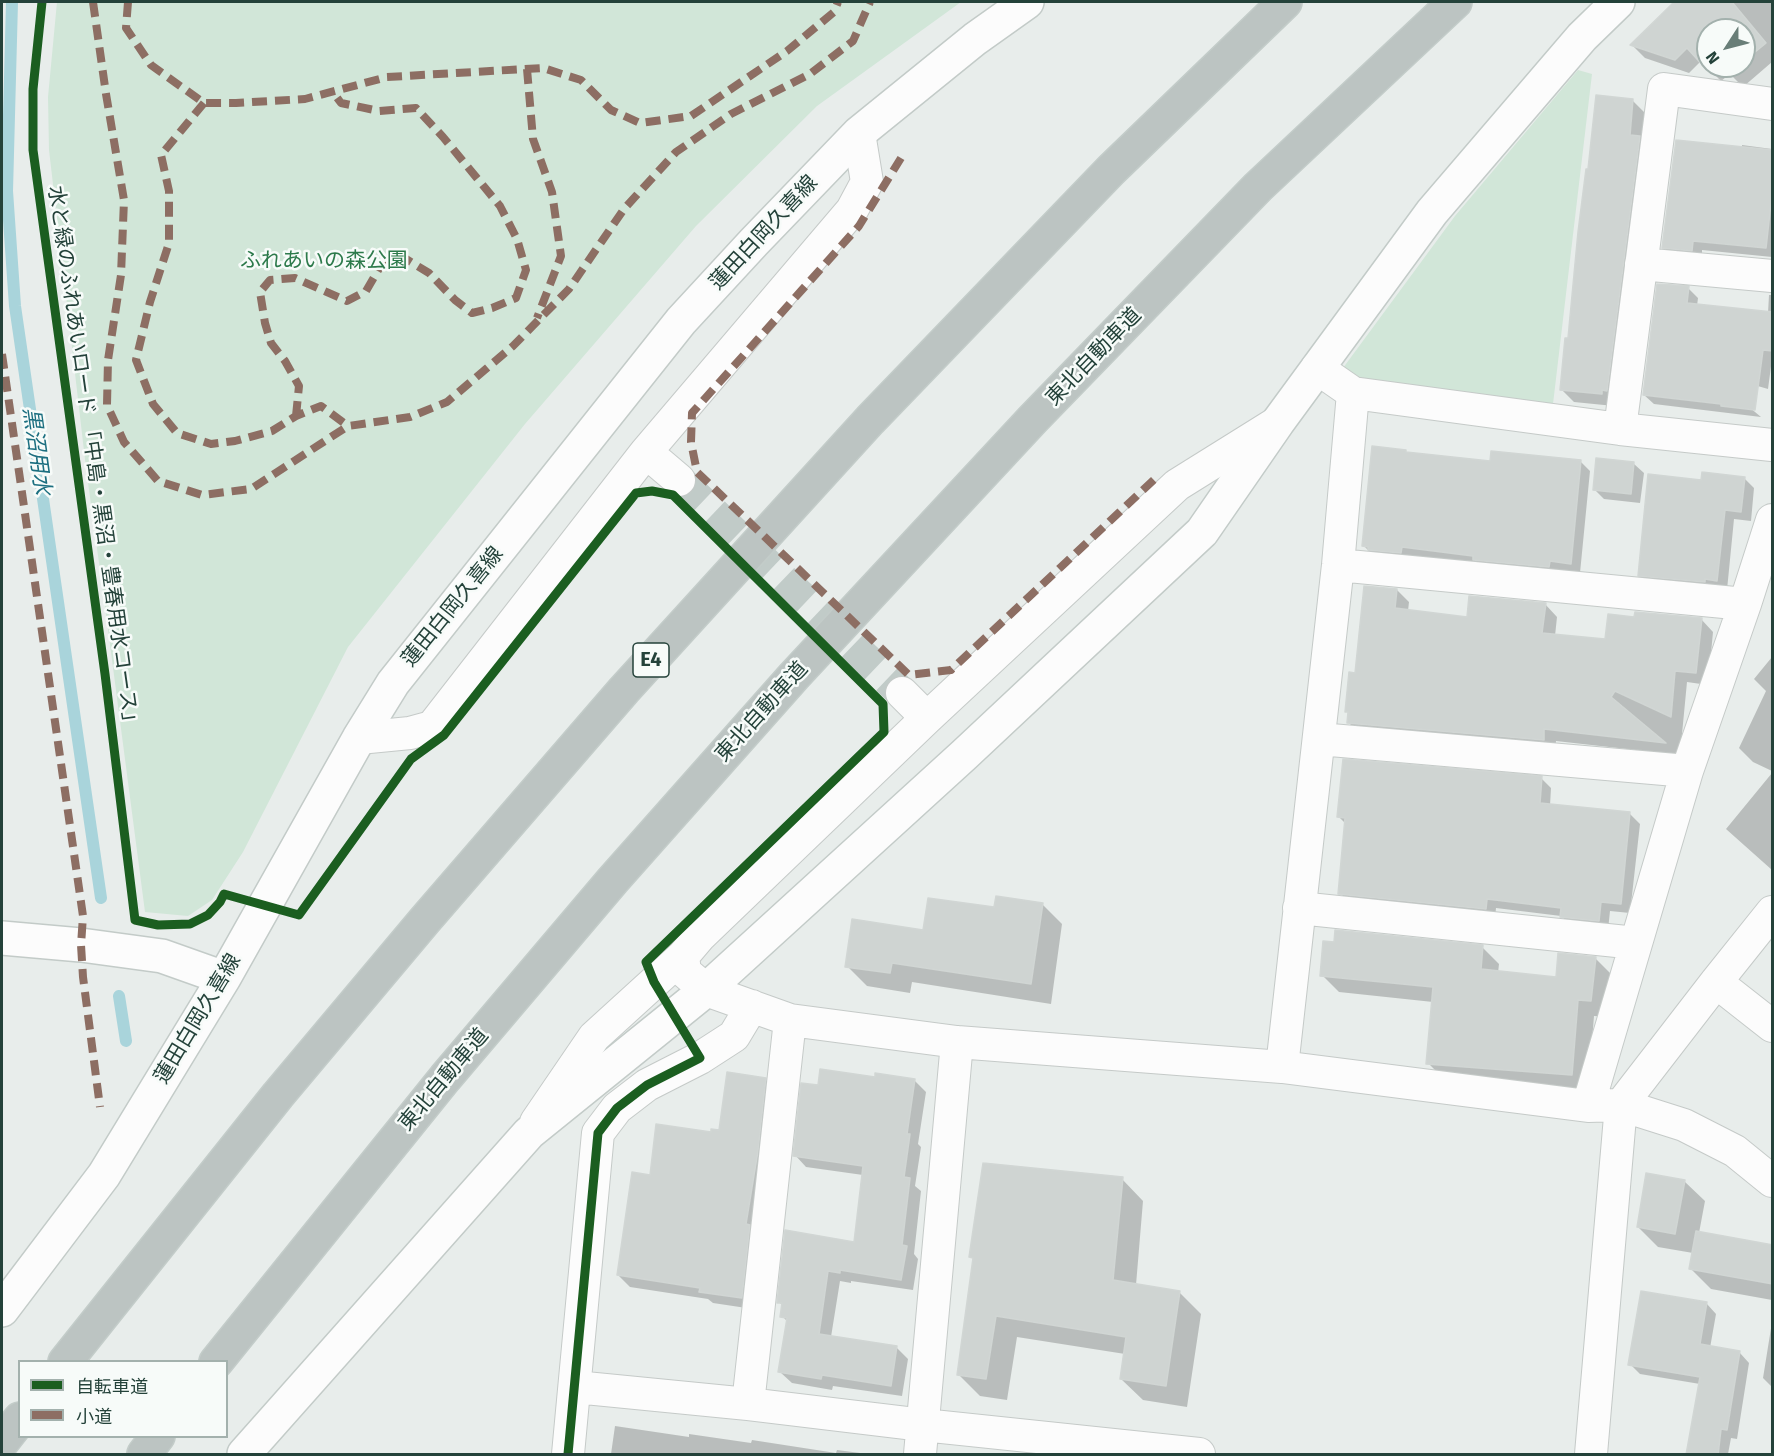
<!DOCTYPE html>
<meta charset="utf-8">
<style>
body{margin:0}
#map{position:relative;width:1774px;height:1456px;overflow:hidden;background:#e8edeb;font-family:"Fira Sans","Noto Sans JP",sans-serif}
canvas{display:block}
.frame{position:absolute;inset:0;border:3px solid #24423a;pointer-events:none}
.legend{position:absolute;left:18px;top:1360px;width:210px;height:78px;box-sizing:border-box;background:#f7fbf9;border:2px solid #a3b1ad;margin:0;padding:8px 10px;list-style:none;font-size:18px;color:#24423a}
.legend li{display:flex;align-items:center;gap:12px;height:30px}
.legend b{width:30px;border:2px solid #a3b1ad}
.north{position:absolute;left:1696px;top:18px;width:60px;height:60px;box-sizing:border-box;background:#f7fbf9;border:2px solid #a3b1ad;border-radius:50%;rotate:234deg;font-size:16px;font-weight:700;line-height:24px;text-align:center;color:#24423a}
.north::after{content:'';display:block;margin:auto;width:21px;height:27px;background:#697e78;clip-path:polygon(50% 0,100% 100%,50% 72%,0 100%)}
</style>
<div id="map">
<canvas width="1774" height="1456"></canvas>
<div class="frame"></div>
<ul class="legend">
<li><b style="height:8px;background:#1b5e20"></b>自転車道</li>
<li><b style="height:8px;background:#8d6e63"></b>小道</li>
</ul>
<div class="north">N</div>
</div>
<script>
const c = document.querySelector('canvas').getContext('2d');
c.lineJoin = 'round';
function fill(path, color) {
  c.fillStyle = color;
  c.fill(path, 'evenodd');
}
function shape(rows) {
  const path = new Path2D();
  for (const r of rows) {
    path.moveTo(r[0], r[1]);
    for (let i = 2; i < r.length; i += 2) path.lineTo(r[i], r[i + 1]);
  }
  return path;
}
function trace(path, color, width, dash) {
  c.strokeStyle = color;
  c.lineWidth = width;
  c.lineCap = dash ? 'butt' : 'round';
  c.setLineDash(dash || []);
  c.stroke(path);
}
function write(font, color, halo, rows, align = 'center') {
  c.font = font + ' "Fira Sans","Noto Sans JP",sans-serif';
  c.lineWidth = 5;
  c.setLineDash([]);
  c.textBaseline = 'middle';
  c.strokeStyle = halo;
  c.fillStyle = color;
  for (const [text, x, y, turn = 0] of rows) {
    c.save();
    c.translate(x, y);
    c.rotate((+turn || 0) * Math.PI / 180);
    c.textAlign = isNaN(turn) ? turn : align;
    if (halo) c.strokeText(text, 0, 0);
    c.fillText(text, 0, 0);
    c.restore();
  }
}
fill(shape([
 [57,2,961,2,817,106,696,226,525,424,348,647,243,852,212,900,188,916,145,912,106,614,86,468,49,150,48,97],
 [1578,70,1592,74,1553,404,1353,382,1343,368,1455,216]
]), '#d1e6d8');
fill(shape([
 [1677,2,1772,2,1772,62,1743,87,1730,74,1721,81,1701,61,1689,73,1645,58,1632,45],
 [1708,30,1744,30,1744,66,1708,66],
 [1633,101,1645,113,1614,406,1574,402,1561,389,1569,340,1590,171],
 [1742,145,1772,149,1772,257,1702,250,1702,260,1673,257,1663,247,1742,148],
 [1688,288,1698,298,1697,306,1768,313,1769,295,1772,295,1772,359,1768,389,1706,371,1761,417,1654,404,1644,395],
 [1407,454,1491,463,1580,461,1590,471,1580,573,1480,564,1411,556,1411,562,1373,555,1363,545],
 [1634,464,1644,473,1640,503,1604,499,1594,489],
 [1744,478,1754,488,1751,521,1734,519,1727,590,1650,585,1640,575],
 [1397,590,1409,602,1408,611,1469,619,1545,604,1557,617,1555,636,1606,641,1701,619,1713,632,1708,685,1687,682,1680,755,1556,741,1555,752,1361,735,1349,723,1350,714,1347,711,1356,674],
 [1772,657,1772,771,1753,762,1739,748,1766,691,1754,679],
 [1772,773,1772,870,1726,829],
 [1541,778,1551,788,1550,806,1630,814,1640,824,1630,913,1610,911,1608,930,1572,926,1561,916,1496,908,1495,918,1350,903,1340,893,1346,824,1339,817],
 [1042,904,1062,924,1051,1004,912,982,910,993,867,986,847,966,996,909],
 [1482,947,1499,964,1498,973,1557,978,1595,958,1612,975,1608,1017,1594,1016,1588,1091,1445,1080,1428,1063,1433,1002,1339,992,1322,975],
 [765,1079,777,1091,753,1309,713,1303,708,1299,630,1287,618,1275,651,1176,712,1134,720,1131],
 [876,1079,915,1081,926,1092,918,1144,921,1147,915,1186,921,1191,914,1254,918,1259,913,1290,851,1281,851,1283,840,1281,831,1337,896,1347,908,1359,902,1396,833,1386,832,1390,792,1383,780,1372,788,1322,782,1316,783,1306,779,1302,855,1244,863,1175,806,1167,795,1155,819,1087],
 [1122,1179,1143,1201,1136,1285,1179,1292,1201,1314,1187,1407,1143,1400,1121,1379,1125,1354,1017,1337,1007,1400,980,1396,958,1374,974,1260,971,1256],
 [1684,1181,1705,1201,1699,1233,1772,1253,1772,1300,1711,1289,1691,1269,1693,1253,1658,1247,1638,1227],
 [1707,1304,1716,1314,1710,1348,1740,1353,1749,1363,1737,1439,1731,1438,1728,1454,1687,1454,1700,1384,1640,1374,1630,1364],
 [1772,1322,1772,1387,1763,1378],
 [615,1426,689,1437,689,1434,751,1443,752,1440,836,1453,837,1450,868,1454,611,1454]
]), '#0003');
trace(shape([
 [12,2,7,191,15,306,101,898],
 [119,996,126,1041]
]), '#a9d4db', 12);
const building = shape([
 [1674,2,1732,2,1766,43,1744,61,1744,30,1708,30,1708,66,1709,66,1706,69,1687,48,1675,60,1630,45,1674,2],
 [1721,66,1738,66,1728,74,1721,66],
 [1596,95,1633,99,1630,135,1640,136,1607,391,1602,390,1602,394,1560,390,1565,338,1568,338,1578,232,1586,169,1588,169,1596,95],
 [1676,140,1773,150,1773,185,1766,248,1693,241,1692,251,1662,248,1676,140],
 [1657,284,1689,286,1687,303,1773,312,1773,351,1763,350,1755,410,1721,406,1721,404,1643,395,1657,284],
 [1372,446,1406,450,1406,452,1490,461,1491,451,1581,460,1571,564,1550,561,1549,567,1473,560,1473,556,1402,547,1401,553,1368,550,1368,547,1362,546,1372,446],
 [1596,458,1634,462,1631,494,1593,490,1596,458],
 [1702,472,1745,477,1741,512,1725,510,1717,581,1705,579,1705,582,1638,576,1648,474,1701,480,1702,472],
 [1364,586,1397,589,1395,608,1467,617,1469,596,1546,603,1542,633,1605,639,1608,614,1634,617,1635,612,1702,618,1696,673,1675,671,1671,717,1615,691,1611,697,1666,743,1544,729,1544,740,1347,723,1348,712,1345,712,1349,672,1355,673,1364,586],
 [1343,759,1542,776,1540,803,1630,812,1621,904,1601,902,1599,921,1560,917,1561,908,1487,899,1486,909,1338,894,1345,818,1337,817,1343,759],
 [996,896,1043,903,1031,984,892,963,890,973,845,967,852,919,923,930,928,898,994,907,996,896],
 [1335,930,1483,945,1481,969,1556,977,1558,953,1596,957,1591,1001,1578,1000,1572,1075,1426,1064,1433,987,1320,976,1323,941,1334,942,1335,930],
 [820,1069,875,1077,875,1073,915,1079,907,1134,910,1134,904,1177,910,1178,902,1245,907,1246,901,1280,840,1270,840,1273,828,1271,819,1334,897,1346,891,1386,822,1375,821,1379,778,1372,787,1318,780,1317,782,1303,777,1303,785,1230,854,1242,863,1166,793,1156,801,1083,818,1085,820,1069],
 [727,1072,766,1078,758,1151,746,1224,750,1225,742,1298,699,1292,700,1288,617,1275,632,1172,650,1175,656,1124,711,1132,711,1129,719,1130,727,1072],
 [983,1163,1123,1177,1113,1280,1180,1291,1166,1386,1120,1379,1126,1337,996,1316,986,1379,957,1375,973,1258,969,1257,983,1163],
 [1646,1173,1685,1180,1675,1234,1637,1227,1646,1173],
 [1696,1231,1773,1245,1773,1284,1689,1269,1696,1231],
 [1641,1291,1707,1302,1700,1344,1740,1351,1727,1430,1721,1429,1718,1455,1686,1455,1700,1377,1628,1365,1641,1291]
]);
fill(building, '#cfd4d2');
trace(building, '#d1d6d4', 1.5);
trace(shape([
 [679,480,902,693]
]), '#c1cbc8', 32, [32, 16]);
const street = shape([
 [1641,264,1772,276],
 [1317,368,1353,393,1620,429,1772,445],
 [1278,422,1177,485,927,718,700,936,683,956,685,972,706,990,790,1020,957,1042,1282,1067,1588,1106,1621,1105,1684,1125,1735,1151,1772,1181],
 [1620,429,1664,89,1772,104],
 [646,452,679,480],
 [1338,565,1745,604],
 [902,693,927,718],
 [359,738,410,733,432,727,646,452,852,210,867,182,859,133],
 [1319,739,1687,771],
 [1299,908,1636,943],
 [1716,982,1772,1026],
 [1282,1067,1338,565,1353,393],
 [1588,1106,1687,771,1745,604,1772,520],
 [536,1122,594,1037,683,956],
 [575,1387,748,1404,923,1425,1199,1454],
 [748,1404,790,1020],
 [568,1454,598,1133,617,1108,647,1085,700,1058,734,1036,752,1006],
 [920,1454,957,1042],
 [1591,1454,1621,1105,1716,982,1772,912]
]);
const secondary = shape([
 [2,938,81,945,162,956,224,978],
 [2,1310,104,1175,224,978,359,738,393,683,681,321,754,242,859,133,975,39,1027,2],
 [244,1454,529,1133,706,990,964,755,1202,532,1278,422,1432,212,1582,37,1618,2]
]);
const highway = shape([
 [65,1362,278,1095,425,920,624,690,870,420,1111,170,1285,2],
 [216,1362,445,1078,613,880,794,676,1033,419,1258,187,1455,2],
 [2,1442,20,1419],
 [144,1454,158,1436]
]);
trace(street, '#c5cac8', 34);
trace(secondary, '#c3cbc8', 36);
trace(highway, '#c3ccc9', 36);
trace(street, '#fcfcfc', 32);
trace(secondary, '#fcfcfc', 33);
trace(highway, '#bcc4c2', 33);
trace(shape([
 [93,2,106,94,124,200,121,275,108,360,107,405,124,442,158,481,202,495,251,489,348,426,410,417,447,402,513,346,569,289,624,209,676,152,731,114,810,74,853,41,870,2],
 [128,2,126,28,151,65,204,103,236,103,305,99,387,77,543,68,581,80,611,110,640,123,691,116,787,51,834,12,838,2],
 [527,69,533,139,552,192,561,256,537,318],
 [204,103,161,155,169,191,169,243,150,302,136,360,153,404,177,433,211,444,235,441,272,431,296,416,321,406,348,426],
 [901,158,859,226,692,413,691,442,697,472,909,675,951,670,1159,475],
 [2,354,83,916,81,945,83,977,100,1107],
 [296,416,299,386,285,361,271,343,265,323,260,292,270,280,295,278,347,301,366,291,380,267,406,259,429,273,455,300,472,313,492,308,516,298,526,270,517,239,500,206,443,137,416,108,379,111,341,103,333,92]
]), '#8d6e63', 8, [15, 8]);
trace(shape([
 [42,2,33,89,33,150,105,674,135,920,158,925,190,924,208,915,220,902,224,894,299,915,411,759,444,735,636,493,652,491,673,495,883,704,884,732,646,962,654,982,700,1058,647,1085,617,1108,598,1133,568,1454]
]), '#1b5e20', 9);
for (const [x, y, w] of [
 [651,660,36]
]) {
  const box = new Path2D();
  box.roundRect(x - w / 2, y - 17, w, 34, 4.5);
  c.fillStyle = '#f7fbf9';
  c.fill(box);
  trace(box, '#24423a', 1.5);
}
write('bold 20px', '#24423a', null, [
 ["E4",651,660]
]);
write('21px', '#24423a', '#f7fbf9', [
 ["蓮田白岡久喜線",764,233,-47],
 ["東北自動車道",1094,357,-46],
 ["水と緑のふれあいロード 「中島・黒沼・豊春用水コース」",93,459,82],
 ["蓮田白岡久喜線",453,607,-51],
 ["東北自動車道",762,712,-48],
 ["蓮田白岡久喜線",198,1019,-59],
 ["東北自動車道",444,1080,-50]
]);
write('21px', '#2d7a4b', '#f7fbf9', [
 ["ふれあいの森公園",324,261]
]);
write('italic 22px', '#1c6f80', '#f7fbf9', [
 ["黒沼用水",36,451,82]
]);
</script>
